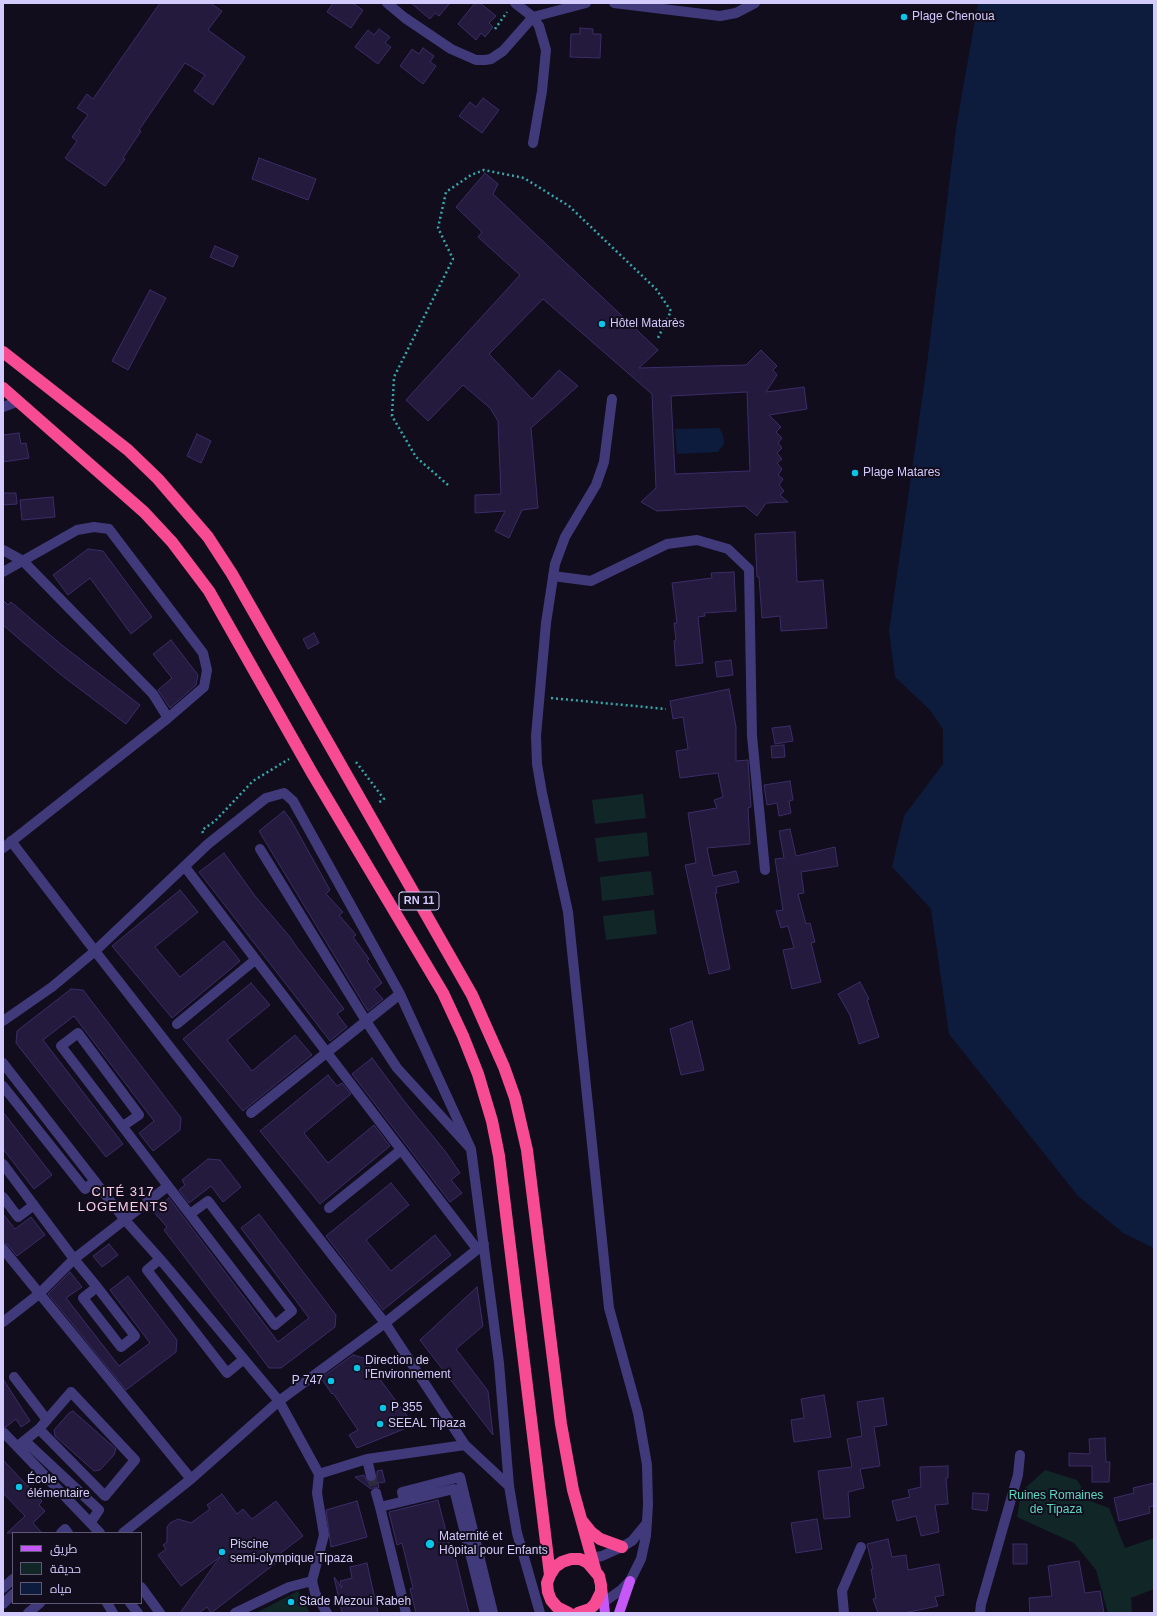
<!DOCTYPE html>
<meta charset="utf-8">
<style>
body{margin:0}
#map{position:relative;width:1157px;height:1616px;overflow:hidden;background:#110d1d;font-family:Arial,Cairo,sans-serif}
canvas{display:block}
.frame{position:absolute;inset:0;border:4px solid #d4cbfd;pointer-events:none}
.legend{position:absolute;left:12px;top:1532px;width:130px;height:72px;box-sizing:border-box;background:#110d1d;border:1px solid #5f5977;margin:0;padding:5px 7px;list-style:none;font-size:12px;color:#d4cbfd}
.legend li{display:flex;align-items:center;gap:8px;height:20px}
.legend b{width:20px;border:1px solid #5f5977}
</style>
<div id="map">
<canvas width="1157" height="1616"></canvas>
<div class="frame"></div>
<ul class="legend">
<li><b style="height:5px;background:#c558f7"></b>طريق</li>
<li><b style="height:11px;background:#102627"></b>حديقة</li>
<li><b style="height:11px;background:#0d1c3c"></b>مياه</li>
</ul>
</div>
<script>
const c = document.querySelector('canvas').getContext('2d');
c.lineJoin = 'round';
function fill(path, color) {
  c.fillStyle = color;
  c.fill(path, 'evenodd');
}
function shape(rows) {
  const path = new Path2D();
  for (const r of rows) {
    path.moveTo(r[0], r[1]);
    for (let i = 2; i < r.length; i += 2) path.lineTo(r[i], r[i + 1]);
  }
  return path;
}
function trace(path, color, width, dash) {
  c.strokeStyle = color;
  c.lineWidth = width;
  c.lineCap = dash ? 'butt' : 'round';
  c.setLineDash(dash || []);
  c.stroke(path);
}
function write(font, color, halo, rows, align = 'center') {
  c.font = font + ' Arial,sans-serif';
  c.lineWidth = 4;
  c.setLineDash([]);
  c.textBaseline = 'middle';
  c.strokeStyle = halo;
  c.fillStyle = color;
  for (const [text, x, y, turn = 0] of rows) {
    c.save();
    c.translate(x, y);
    c.rotate((+turn || 0) * Math.PI / 180);
    c.textAlign = isNaN(turn) ? turn : align;
    if (halo) c.strokeText(text, 0, 0);
    c.fillText(text, 0, 0);
    c.restore();
  }
}
fill(shape([
 [643,794,646,818,595,824,592,800],
 [647,832,649,856,598,862,595,838],
 [651,871,654,895,602,901,600,877],
 [654,910,657,934,606,940,603,916],
 [1045,1470,1077,1480,1090,1501,1109,1508,1125,1548,1154,1538,1154,1589,1131,1598,1132,1613,1108,1613,1096,1570,1074,1543,1017,1517,1021,1492],
 [298,1591,310,1613,256,1613]
]), '#102627');
fill(shape([
 [978,3,1154,3,1154,1248,1123,1233,1078,1196,949,1034,931,909,892,867,904,816,943,764,943,729,929,709,895,677,889,631,927,364,956,128],
 [719,428,723,435,724,444,718,452,677,454,675,429]
]), '#0d1c3c');
const building = shape([
 [160,3,210,3,222,11,208,30,245,57,213,105,194,91,205,75,185,63,139,130,141,131,123,158,125,159,105,186,65,158,77,141,72,137,88,115,77,108,87,94,93,99,160,3],
 [333,3,352,3,363,10,351,28,327,12,333,3],
 [411,3,450,3,439,16,435,13,430,19,411,3],
 [475,3,480,3,496,16,489,23,493,27,485,37,481,33,476,40,458,24,475,3],
 [580,28,593,29,593,34,601,34,600,58,570,57,571,34,580,34,580,28],
 [379,29,390,37,385,43,391,47,378,64,355,47,368,30,374,35,379,29],
 [423,48,434,56,430,62,436,66,423,84,400,66,412,49,419,54,423,48],
 [483,98,499,110,482,133,459,116,470,102,476,107,483,98],
 [259,158,316,179,308,200,252,179,259,158],
 [485,173,498,184,493,194,658,350,639,368,746,365,761,350,777,366,773,370,777,375,766,392,804,387,807,409,769,415,781,427,776,432,782,438,778,443,782,448,777,453,782,459,777,463,782,469,778,475,783,479,779,485,784,491,780,495,788,502,766,503,757,516,745,506,657,511,641,502,656,488,652,394,543,299,489,354,532,399,559,370,578,386,531,428,538,508,522,510,509,538,495,531,505,511,475,513,475,495,501,494,498,421,490,408,463,385,428,421,406,400,520,275,478,237,482,232,456,207,485,173],
 [747,392,750,471,675,474,671,396,747,392],
 [215,246,238,256,233,267,210,257,215,246],
 [150,290,166,298,128,370,112,361,150,290],
 [19,433,21,444,26,443,29,458,3,462,3,435,19,433],
 [197,434,211,441,201,463,187,456,197,434],
 [3,493,16,493,17,504,3,505,3,493],
 [53,497,55,517,22,520,20,500,53,497],
 [795,532,797,582,823,580,827,628,781,631,780,616,762,618,759,577,757,577,755,534,795,532],
 [88,549,103,551,152,617,131,634,90,578,68,595,53,575,88,549],
 [734,572,736,611,704,613,705,616,698,617,703,663,676,666,674,641,676,640,674,623,677,623,672,583,712,578,711,573,734,572],
 [3,600,8,605,11,602,63,646,140,705,126,724,60,674,3,625,3,600],
 [314,633,319,643,308,649,303,639,314,633],
 [171,640,198,675,196,685,170,708,158,690,172,678,153,654,171,640],
 [731,660,733,675,717,677,715,662,731,660],
 [729,689,736,727,736,761,748,760,751,807,748,808,750,844,707,848,713,876,736,871,739,882,716,887,717,893,715,893,730,969,709,974,685,865,696,863,688,813,717,808,714,800,723,797,718,773,680,778,676,751,688,749,683,717,673,719,670,701,729,689],
 [790,726,793,741,775,744,772,728,790,726],
 [784,745,785,757,772,758,771,746,784,745],
 [790,781,793,800,789,801,791,813,779,816,777,803,767,805,764,785,790,781],
 [284,811,291,820,330,890,326,894,343,912,339,915,356,935,353,937,369,959,367,961,382,983,374,989,383,999,368,1011,259,831,284,811],
 [790,829,796,856,835,847,838,866,801,872,804,893,798,894,806,924,810,923,815,942,811,943,821,982,792,989,783,950,794,948,788,926,781,928,776,911,783,910,775,859,784,858,779,831,790,829],
 [224,853,255,896,290,937,296,946,344,1009,337,1014,347,1027,330,1041,199,872,224,853],
 [180,890,198,912,155,947,180,977,224,941,240,961,172,1018,112,946,180,890],
 [860,982,869,999,867,1000,879,1037,859,1044,850,1015,838,994,860,982],
 [251,983,270,1005,227,1040,252,1071,295,1035,312,1055,243,1111,183,1039,251,983],
 [71,989,83,990,181,1118,180,1130,153,1151,139,1133,154,1121,74,1016,43,1040,123,1144,106,1157,16,1043,17,1031,71,989],
 [692,1021,704,1070,681,1075,670,1029,692,1021],
 [372,1058,404,1101,445,1151,460,1173,451,1180,462,1193,450,1202,352,1074,372,1058],
 [328,1075,337,1086,342,1083,351,1094,304,1133,328,1163,374,1125,390,1146,320,1204,260,1131,328,1075],
 [3,1112,52,1175,34,1189,3,1149,3,1112],
 [208,1159,220,1160,241,1187,223,1202,211,1186,189,1203,179,1190,185,1185,182,1180,208,1159],
 [391,1183,409,1205,366,1240,391,1271,435,1235,451,1255,383,1310,326,1236,391,1183],
 [169,1198,278,1342,309,1318,241,1228,259,1214,336,1315,335,1327,281,1368,269,1368,164,1230,167,1227,153,1211,169,1198],
 [3,1214,15,1229,31,1217,45,1235,17,1256,8,1245,3,1243,3,1214],
 [109,1244,118,1255,102,1267,93,1256,109,1244],
 [70,1272,82,1287,66,1298,119,1366,150,1343,110,1290,128,1276,177,1340,176,1352,126,1390,48,1294,70,1272],
 [477,1287,483,1326,456,1349,488,1391,493,1435,420,1340,477,1287],
 [353,1355,364,1358,414,1425,357,1448,349,1435,358,1430,333,1393,332,1394,321,1378,353,1355],
 [3,1379,30,1421,21,1427,16,1419,6,1427,3,1426,3,1379],
 [824,1395,831,1437,794,1442,791,1420,804,1418,801,1399,824,1395],
 [883,1398,887,1425,874,1427,880,1466,860,1469,864,1488,848,1492,850,1517,824,1519,818,1471,852,1467,847,1439,862,1436,857,1402,883,1398],
 [73,1411,116,1449,114,1455,100,1470,94,1471,55,1436,54,1430,69,1413,73,1411],
 [1105,1438,1106,1462,1110,1462,1109,1482,1092,1482,1092,1466,1069,1466,1069,1453,1090,1454,1089,1439,1105,1438],
 [3,1460,42,1501,39,1505,45,1511,33,1523,42,1533,7,1533,25,1516,3,1493,3,1460],
 [948,1466,948,1478,946,1478,948,1504,935,1505,939,1532,921,1536,916,1516,897,1521,892,1501,910,1497,908,1490,921,1487,920,1467,948,1466],
 [382,1470,385,1482,378,1483,379,1488,375,1487,371,1489,355,1477,364,1475,367,1481,373,1482,377,1478,377,1471,382,1470],
 [1154,1483,1154,1506,1149,1507,1150,1513,1119,1521,1114,1498,1134,1493,1133,1488,1154,1483],
 [973,1493,989,1494,987,1511,972,1509,973,1493],
 [222,1494,237,1514,243,1509,252,1519,276,1501,303,1536,278,1555,281,1559,211,1613,207,1607,199,1613,180,1613,220,1557,181,1586,158,1555,166,1549,163,1545,167,1542,167,1527,170,1523,178,1519,191,1523,210,1509,207,1505,222,1494],
 [438,1500,450,1547,453,1547,469,1613,416,1613,410,1589,413,1588,402,1543,397,1545,389,1512,438,1500],
 [357,1501,367,1537,331,1547,326,1510,357,1501],
 [817,1519,822,1549,796,1553,791,1523,817,1519],
 [888,1539,892,1557,906,1555,908,1570,939,1564,944,1595,935,1597,938,1606,904,1613,878,1613,873,1599,876,1598,871,1569,873,1569,867,1544,888,1539],
 [1013,1544,1027,1544,1027,1564,1013,1564,1013,1544],
 [1079,1561,1085,1593,1100,1591,1104,1613,1030,1613,1029,1598,1052,1596,1048,1566,1079,1561],
 [367,1563,378,1613,342,1613,334,1577,342,1588,340,1581,352,1578,350,1567,367,1563]
]);
fill(building, '#231a3d');
trace(building, '#3c2d68', 1);
trace(shape([
 [371,1476,376,1493]
]), '#2e2a3f', 10, [10, 5]);
trace(shape([
 [495,29,507,12],
 [448,485,416,457,392,416,394,377,453,259,438,228,446,192,471,175,484,170,524,178,569,206,656,289,671,311,658,338],
 [551,698,666,709],
 [356,762,384,799,378,803,378,802],
 [203,833,202,830,215,821,253,781,289,759]
]), '#33a9a9', 2.5, [2, 3]);
trace(shape([
 [387,3,405,18,451,49,476,60,485,60,491,59,503,51,533,17,586,3],
 [515,3,533,17,539,26,546,50,542,91,533,143],
 [614,3,720,16,736,13,755,3],
 [3,407,19,401],
 [3,550,23,561,153,694,168,718],
 [3,572,77,530,94,527,109,529,203,653,207,670,204,687,168,718,3,848],
 [553,576,591,581,667,544,697,540,728,549,749,569,752,736,765,870],
 [11,841,95,951,385,1323,484,1244],
 [260,849,366,1021,397,1068,471,1149,499,1363,509,1486],
 [185,867,477,1249],
 [3,1021,52,987,95,951,208,844,266,798,284,793,293,801,400,994,471,1149],
 [177,1024,255,960],
 [3,1063,125,1220,160,1259,279,1401,319,1474,367,1459,465,1445],
 [3,1086,85,1189,95,1181],
 [251,1113,400,994],
 [123,1126,139,1115,78,1033,61,1046,168,1186,275,1325,292,1311,208,1201,190,1214],
 [3,1164,74,1259,97,1287,135,1336,121,1347,83,1298,97,1287],
 [3,1197,18,1217,34,1205],
 [329,1208,401,1150],
 [3,1249,191,1479],
 [160,1259,147,1270,227,1373,244,1359],
 [3,1322,39,1294,74,1259,168,1186],
 [14,1377,47,1420],
 [3,1432,100,1533],
 [25,1441,99,1510,91,1522],
 [18,1446,39,1429,71,1392,135,1460,105,1496,39,1429],
 [367,1459,371,1476],
 [319,1474,317,1493,324,1535,312,1581,315,1593,327,1613],
 [376,1493,380,1507],
 [404,1501,402,1492,460,1477,493,1613],
 [61,1533,65,1529,68,1533],
 [123,1533,191,1479,279,1401,385,1323,465,1445,509,1486,517,1533,540,1613],
 [585,1559,602,1556,622,1547,632,1541,647,1523],
 [141,1587,160,1613],
 [3,1588,13,1579],
 [107,1603,113,1613],
 [130,1603,138,1613],
 [597,1603,604,1602,621,1590,630,1581,641,1559,646,1536,648,1505,647,1465,638,1413,609,1308,568,912,542,793,537,764,536,736,546,623,555,564,565,537,596,485,604,462,612,399],
 [3,1604,13,1594],
 [28,1613,40,1603],
 [235,1613,289,1587,312,1581],
 [406,1613,380,1507,454,1489,485,1613],
 [844,1613,842,1591,861,1547],
 [980,1613,981,1604,1018,1475,1020,1455]
]), '#403a7a', 10);
trace(shape([
 [602,1587,605,1613],
 [619,1613,630,1581]
]), '#c558f7', 10);
trace(shape([
 [3,352,128,450,158,479,208,537,232,574,472,995,504,1067,515,1098,527,1150,561,1424,573,1490,595,1569],
 [3,388,144,512,172,542,209,591,312,773,443,993,463,1036,478,1074,492,1121,499,1156,550,1575],
 [583,1522,591,1532,600,1539,622,1547],
 [569,1613,557,1607,551,1600,548,1592,547,1583,550,1575,555,1567,562,1562,571,1559,580,1559,588,1563,599,1576,601,1585,601,1592,595,1604,590,1609,578,1613]
]), '#f74c94', 12);
for (const [x, y, r, color] of [
 [904,17,4,"#0bc5e9"],
 [602,324,4,"#0bc5e9"],
 [855,473,4,"#0bc5e9"],
 [357,1368,4,"#0bc5e9"],
 [331,1381,4,"#0bc5e9"],
 [383,1408,4,"#0bc5e9"],
 [380,1424,4,"#0bc5e9"],
 [19,1487,4,"#0bc5e9"],
 [430,1544,5,"#0bc5e9"],
 [222,1552,4,"#0bc5e9"],
 [291,1602,4,"#0bc5e9"]
]) {
  const dot = new Path2D();
  dot.arc(x, y, r, 0, 2 * Math.PI);
  c.fillStyle = color;
  c.fill(dot);
  trace(dot, '#110d1d', 1.5);
}
for (const [x, y, w] of [
 [419,901,40]
]) {
  const box = new Path2D();
  box.roundRect(x - w / 2, y - 9, w, 18, 3);
  c.fillStyle = '#110d1d';
  c.fill(box);
  trace(box, '#d4cbfd', 1);
}
write('bold 11px', '#d4cbfd', null, [
 ["RN 11",419,901]
]);
write('12px', '#d4cbfd', '#110d1d', [
 ["Plage Chenoua",912,17],
 ["Hôtel Matarès",610,324],
 ["Plage Matares",863,473],
 ["Direction de",365,1361],
 ["l'Environnement",365,1375],
 ["P 747",323,1381,"right"],
 ["P 355",391,1408],
 ["SEEAL Tipaza",388,1424],
 ["École",27,1480],
 ["élémentaire",27,1494],
 ["Maternité et",439,1537],
 ["Hôpital pour Enfants",439,1551],
 ["Piscine",230,1545],
 ["semi-olympique Tipaza",230,1559],
 ["Stade Mezoui Rabeh",299,1602]
], 'left');
write('12px', '#5cd8c1', '#110d1d', [
 ["Ruines Romaines",1056,1496],
 ["de Tipaza",1056,1510]
]);
c.letterSpacing = '1px';
write('13px', '#fdcde9', '#110d1d', [
 ["CITÉ 317",123,1192],
 ["LOGEMENTS",123,1207]
]);
c.letterSpacing = '0px';
</script>
